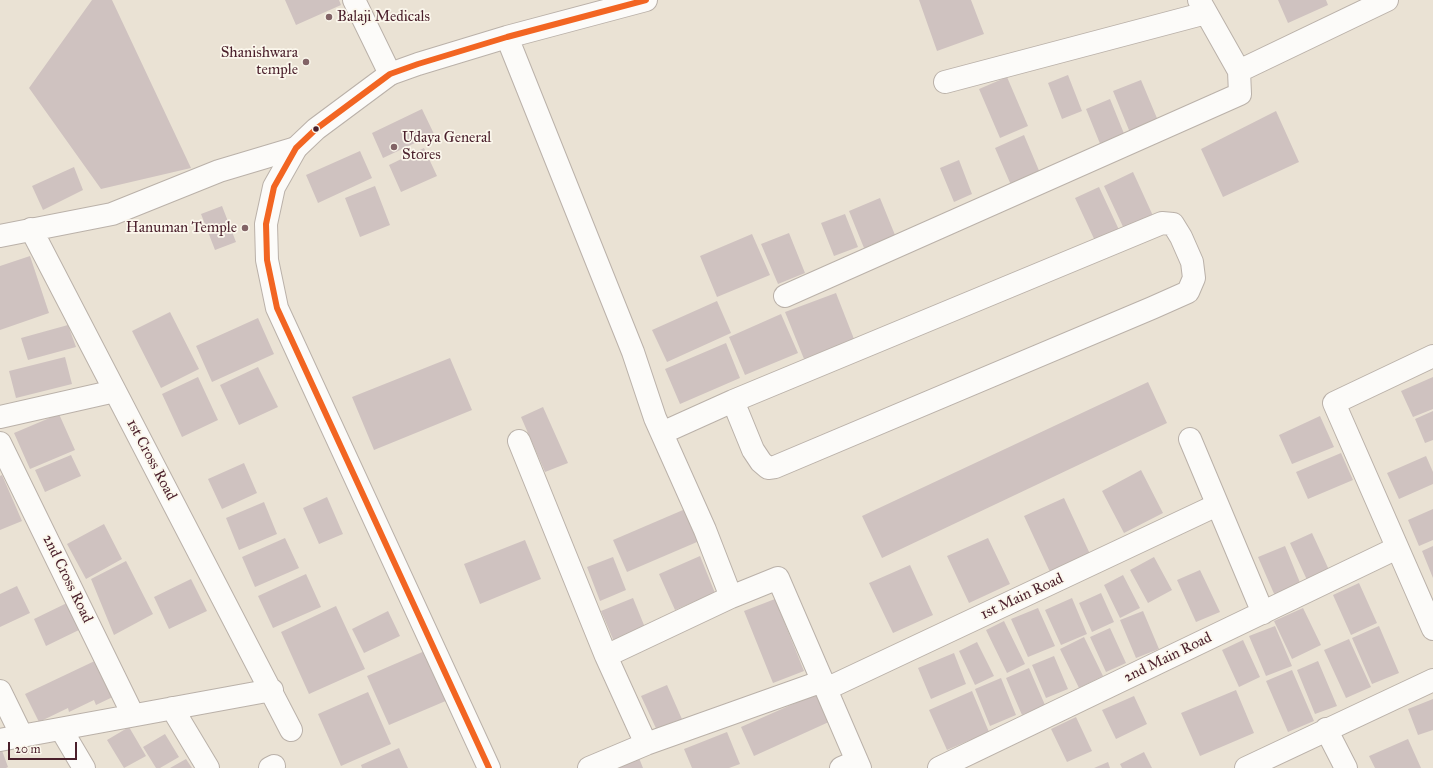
<!DOCTYPE html>
<style>
body{margin:0}
#map{position:relative;width:1433px;height:768px;overflow:hidden;background:#eae2d4;font-family:"IM FELL Great Primer",serif}
canvas{display:block}
.scale{position:absolute;left:8px;top:742px;width:69px;height:18px;box-sizing:border-box;border:2px solid #4a1f2b;border-top:0;padding-left:5px;font-size:12px;line-height:14px;white-space:nowrap;color:#4a1f2b;-webkit-text-stroke:3px #fbf7ec;paint-order:stroke}
</style>
<div id="map">
<canvas width="1433" height="768"></canvas>
<div class="scale">20 m</div>
</div>
<script>
const c = document.querySelector('canvas').getContext('2d');
c.lineJoin = 'round';
function fill(path, color) {
  c.fillStyle = color;
  c.fill(path, 'evenodd');
}
function shape(rows) {
  const path = new Path2D();
  for (const r of rows) {
    path.moveTo(r[0], r[1]);
    for (let i = 2; i < r.length; i += 2) path.lineTo(r[i], r[i + 1]);
  }
  return path;
}
function trace(path, color, width, dash) {
  c.strokeStyle = color;
  c.lineWidth = width;
  c.lineCap = dash ? 'butt' : 'round';
  c.setLineDash(dash || []);
  c.stroke(path);
}
function write(font, color, halo, rows, align = 'center') {
  c.font = font + ' "IM FELL Great Primer",serif';
  c.lineWidth = 3.5;
  c.setLineDash([]);
  c.textBaseline = 'middle';
  c.strokeStyle = halo;
  c.fillStyle = color;
  for (const [text, x, y, turn = 0] of rows) {
    c.save();
    c.translate(x, y);
    c.rotate((+turn || 0) * Math.PI / 180);
    c.textAlign = isNaN(turn) ? turn : align;
    if (halo) c.strokeText(text, 0, 0);
    c.fillText(text, 0, 0);
    c.restore();
  }
}
fill(shape([
 [92,0,112,0,191,168,101,189,29,88],
 [285,0,339,0,341,5,296,25],
 [919,0,971,0,984,34,937,51],
 [1278,0,1326,0,1328,5,1288,23],
 [1068,75,1082,111,1062,119,1048,83],
 [1007,77,1028,126,1000,138,979,89],
 [1141,80,1159,123,1131,135,1113,91],
 [1110,99,1125,136,1101,146,1086,109],
 [422,109,434,134,383,158,372,133],
 [1276,111,1299,162,1223,197,1201,149],
 [1024,135,1040,173,1011,185,995,148],
 [424,148,437,176,401,192,389,165],
 [360,151,372,178,318,203,306,175],
 [959,160,972,194,954,202,940,168],
 [74,167,83,190,43,210,32,186],
 [1133,172,1154,218,1125,231,1104,186],
 [375,186,390,225,360,237,345,198],
 [1099,187,1120,232,1096,243,1075,198],
 [880,198,895,235,864,248,849,211],
 [222,206,236,242,215,250,201,214],
 [845,214,858,247,834,256,821,223],
 [789,233,805,273,778,284,761,244],
 [752,234,770,275,717,297,700,256],
 [30,256,49,313,0,330,0,266],
 [836,293,854,339,804,359,785,312],
 [717,301,731,333,667,362,652,330],
 [170,312,199,369,161,388,132,331],
 [781,314,798,353,745,375,729,337],
 [258,318,274,354,212,382,196,346],
 [68,325,76,347,28,360,21,338],
 [726,343,740,378,680,404,665,369],
 [65,357,72,384,16,398,9,371],
 [450,358,472,410,374,450,352,397],
 [258,367,278,407,239,425,220,385],
 [198,377,218,420,182,437,162,394],
 [1433,377,1433,409,1413,417,1401,391],
 [1148,382,1167,423,882,558,862,516],
 [543,407,568,463,545,472,521,417],
 [1433,411,1433,440,1425,443,1415,419],
 [59,414,75,450,30,469,14,433],
 [1320,416,1334,447,1292,464,1279,435],
 [1341,453,1353,480,1308,499,1296,472],
 [71,455,81,476,45,492,35,470],
 [1426,456,1433,472,1433,484,1399,499,1387,473],
 [244,463,257,493,222,509,208,479],
 [1141,470,1163,513,1124,533,1102,491],
 [2,475,22,521,0,530,0,476],
 [327,497,343,534,319,544,303,508],
 [1064,498,1090,554,1050,572,1024,516],
 [264,502,277,534,239,550,226,518],
 [690,507,704,539,627,572,613,540],
 [1433,509,1433,540,1419,546,1408,520],
 [104,524,122,559,86,579,67,544],
 [1312,533,1329,570,1307,580,1290,543],
 [285,538,299,568,255,587,242,557],
 [988,538,1010,584,969,603,947,556],
 [525,540,541,579,480,604,464,564],
 [1285,546,1301,585,1275,596,1258,557],
 [1433,546,1433,578,1422,551],
 [700,556,715,593,675,610,659,574],
 [613,557,626,590,600,601,587,567],
 [1154,557,1172,590,1148,603,1130,570],
 [126,561,153,614,114,635,91,579],
 [910,565,933,615,893,633,869,583],
 [1200,570,1220,612,1196,622,1177,580],
 [306,574,321,607,273,628,258,596],
 [1123,575,1140,608,1120,618,1104,585],
 [191,579,207,611,169,629,154,597],
 [1359,583,1377,623,1351,635,1333,595],
 [17,586,30,613,0,627,0,594],
 [1101,593,1114,622,1092,632,1079,603],
 [633,598,646,630,615,644,601,611],
 [1072,598,1087,634,1061,645,1045,610],
 [775,599,804,671,773,683,744,611],
 [69,602,81,629,46,646,34,619],
 [336,606,365,669,309,694,281,632],
 [1038,608,1055,646,1028,657,1011,619],
 [1303,608,1321,645,1292,659,1274,621],
 [388,611,400,636,364,653,352,629],
 [1143,611,1159,649,1136,658,1120,620],
 [1004,621,1025,664,1007,673,986,630],
 [1275,626,1292,666,1266,676,1249,636],
 [1379,626,1399,673,1372,684,1352,638],
 [1110,628,1126,663,1106,672,1090,637],
 [1084,637,1103,676,1079,688,1060,649],
 [1349,639,1371,687,1346,698,1324,650],
 [1243,640,1260,677,1239,687,1222,650],
 [977,642,994,676,975,685,959,651],
 [427,650,448,700,389,725,367,676],
 [954,653,966,684,931,699,918,668],
 [1054,656,1068,689,1046,698,1032,665],
 [101,658,119,694,96,705,94,700,69,712,68,708,39,722,25,694],
 [1318,661,1337,706,1315,714,1297,670],
 [1029,668,1045,705,1022,715,1006,678],
 [1292,670,1314,721,1288,732,1266,681],
 [1001,678,1016,715,990,726,975,689],
 [667,685,685,726,660,737,641,696],
 [1236,690,1254,733,1200,756,1181,713],
 [972,691,989,732,947,750,929,710],
 [368,692,391,744,341,766,318,714],
 [818,693,831,721,754,756,741,727],
 [1134,696,1147,724,1116,739,1102,710],
 [1433,699,1433,730,1418,735,1408,709],
 [1076,717,1092,751,1067,762,1051,729],
 [129,727,146,756,124,768,107,740],
 [727,732,740,764,729,768,692,768,684,749],
 [165,734,179,757,160,768,156,768,143,747],
 [1408,739,1421,768,1375,768,1369,756],
 [0,745,8,767,6,768,0,768],
 [399,748,408,768,362,768,361,765],
 [1144,752,1152,768,1122,768,1120,764],
 [637,753,643,768,601,768],
 [186,759,192,768,170,768],
 [1108,762,1110,768,1094,768]
]), '#cfc2c0');
const minor = shape([
 [507,37,633,352,655,418,705,530,731,597,778,578,860,768],
 [1239,71,1387,0],
 [390,74,418,64,507,37,646,0],
 [945,82,1206,13],
 [31,229,291,730],
 [0,236,112,214,219,171,296,148],
 [785,296,1240,94,1239,71,1199,0],
 [1433,356,1334,403,1433,629],
 [0,417,115,391],
 [662,433,733,401,1162,223,1173,224,1181,237,1192,262,1194,278,1188,292,1152,308,775,467,768,468,761,462,753,450,733,401],
 [1190,439,1263,613],
 [519,441,606,656],
 [0,443,133,715],
 [731,597,606,656,646,744,823,681],
 [826,689,1217,505],
 [0,691,22,736],
 [172,708,208,768],
 [61,729,84,768],
 [1326,729,1346,768],
 [0,740,272,690],
 [270,768,274,766],
 [589,768,646,744],
 [841,768,857,761],
 [939,768,1397,548],
 [1246,768,1433,680]
]);
const tertiary = shape([
 [354,0,390,74,316,129,296,148,274,187,266,224,267,260,277,308,489,768]
]);
trace(minor, '#bab1a9', 24);
trace(tertiary, '#bab1a9', 24);
trace(minor, '#fcfbf9', 22);
trace(tertiary, '#fcfbf9', 22);
trace(shape([
 [489,768,277,308,267,260,266,224,274,187,296,148,316,129,390,74,418,64,507,37,646,0]
]), '#f26522', 6);
for (const [x, y, r, color] of [
 [329,17,4,"#826366"],
 [306,62,4,"#826366"],
 [316,129,3.5,"#4a1f2b"],
 [394,147,4,"#826366"],
 [245,228,4,"#826366"]
]) {
  const dot = new Path2D();
  dot.arc(x, y, r, 0, 2 * Math.PI);
  c.fillStyle = color;
  c.fill(dot);
  trace(dot, '#fbf7ec', 1.5);
}
write('15px', '#4a1f2b', '#fbf7ec', [
 ["Balaji Medicals",337,17],
 ["Shanishwara",298,53,"right"],
 ["temple",298,70,"right"],
 ["Udaya General",402,138],
 ["Stores",402,155],
 ["Hanuman Temple",237,228,"right"]
], 'left');
write('15px', '#4a1f2b', '#fbf7ec', [
 ["1st Cross Road",151,460,62],
 ["2nd Cross Road",67,579,64],
 ["1st Main Road",1022,597,-25],
 ["2nd Main Road",1168,658,-26]
]);
</script>
